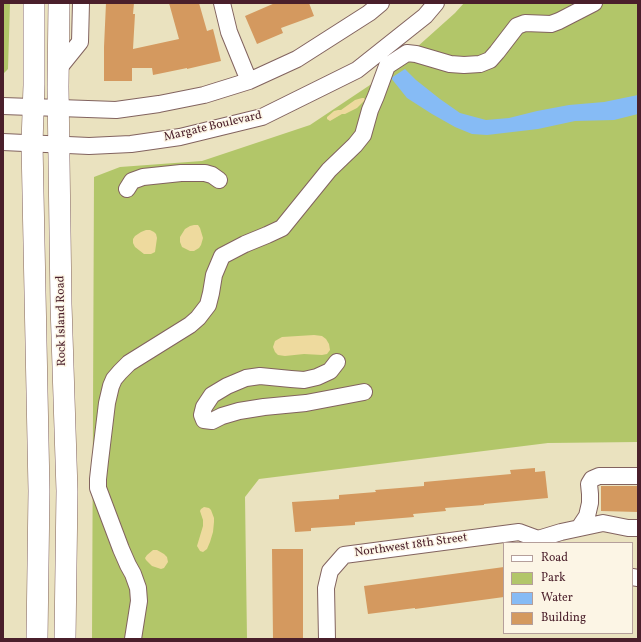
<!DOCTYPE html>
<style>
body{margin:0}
#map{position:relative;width:641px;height:642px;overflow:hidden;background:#eae2bf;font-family:Vollkorn,serif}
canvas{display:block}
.frame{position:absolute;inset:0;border:4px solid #4a1f2b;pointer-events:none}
.legend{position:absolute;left:503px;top:542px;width:130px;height:92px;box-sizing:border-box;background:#fcf5e5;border:1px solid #b59f9b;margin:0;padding:5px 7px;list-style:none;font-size:12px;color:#4a1f2b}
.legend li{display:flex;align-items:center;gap:8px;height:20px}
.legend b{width:20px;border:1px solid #b59f9b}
</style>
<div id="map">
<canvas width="641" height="642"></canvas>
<div class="frame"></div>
<ul class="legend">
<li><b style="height:5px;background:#fff"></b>Road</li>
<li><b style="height:11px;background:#b2c669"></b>Park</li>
<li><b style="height:11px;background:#86bbf5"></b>Water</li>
<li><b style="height:11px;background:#d4995f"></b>Building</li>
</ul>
</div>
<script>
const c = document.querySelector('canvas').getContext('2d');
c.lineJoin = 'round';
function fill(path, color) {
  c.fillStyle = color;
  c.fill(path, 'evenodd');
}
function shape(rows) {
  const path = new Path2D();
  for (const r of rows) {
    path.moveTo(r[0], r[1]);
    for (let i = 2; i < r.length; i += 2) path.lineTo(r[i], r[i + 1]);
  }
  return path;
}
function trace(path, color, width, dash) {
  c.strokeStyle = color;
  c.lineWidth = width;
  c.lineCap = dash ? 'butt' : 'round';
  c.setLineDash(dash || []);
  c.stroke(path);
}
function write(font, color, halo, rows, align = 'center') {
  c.font = font + ' Vollkorn,serif';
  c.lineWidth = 3;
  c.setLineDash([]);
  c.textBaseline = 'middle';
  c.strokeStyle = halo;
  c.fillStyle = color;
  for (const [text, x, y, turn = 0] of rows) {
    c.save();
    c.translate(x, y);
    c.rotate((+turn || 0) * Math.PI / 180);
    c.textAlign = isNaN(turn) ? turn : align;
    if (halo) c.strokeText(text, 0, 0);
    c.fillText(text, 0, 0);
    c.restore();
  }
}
fill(shape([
 [3,3,10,3,8,69,3,74],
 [464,3,638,3,638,442,548,443,259,479,245,497,247,639,92,639,94,177,120,167,202,161,310,125,388,73,455,13]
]), '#b2c669');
fill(shape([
 [362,98,364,98,365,100,357,108,345,114,342,114,330,121,327,119,327,117,334,111,338,110,341,110,355,100],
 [194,225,198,225,200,228,203,238,201,245,199,248,194,251,190,251,182,247,180,242,180,237,185,229,190,226],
 [146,230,150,230,154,232,156,234,157,238,155,252,151,254,144,254,135,247,133,243,133,239,135,236,141,232],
 [314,335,322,336,326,339,329,344,330,350,327,354,322,355,304,354,285,356,278,355,275,352,273,347,275,341,282,337],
 [204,507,209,508,211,510,214,518,214,522,213,532,210,542,207,549,203,552,200,551,197,546,203,526,203,520,200,511,201,509],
 [153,550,157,550,164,554,167,557,168,562,164,568,161,569,152,566,146,560,145,558,147,555]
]), '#eeda9e');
fill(shape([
 [405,69,416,80,440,99,460,113,486,120,509,118,537,111,569,105,604,102,638,95,638,114,614,120,575,121,538,129,487,135,472,134,455,127,432,114,407,98,391,78]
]), '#86bbf5');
fill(shape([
 [106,3,134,3,133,14,135,14,133,49,179,39,169,3,199,3,207,31,213,29,221,61,187,69,187,68,153,75,152,68,132,68,132,81,104,81,104,47],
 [275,3,309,3,314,16,281,28,283,33,257,44,245,16],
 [535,468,535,472,545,471,548,498,484,504,484,505,445,508,446,511,413,514,414,517,355,522,355,525,311,528,311,531,295,532,292,502,339,499,339,495,376,492,375,490,424,486,424,482,511,474,510,470],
 [601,486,638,486,638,512,601,511],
 [272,549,303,549,303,639,273,639],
 [504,567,504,597,415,609,415,608,368,614,364,586]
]), '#d4995f');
const minor = shape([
 [222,3,229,32,249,81],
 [59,68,80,42,81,3],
 [3,106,116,110,159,104,204,95,249,81,297,59,369,13,381,3],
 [3,142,89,146,131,144,180,137,262,117,357,70,425,16,436,3],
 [127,189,132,181,143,177,181,173,205,173,212,175,219,180],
 [337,362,330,371,317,377,304,380,291,379,260,376,246,378,227,386,212,395,204,407,202,415,204,420,212,421,222,416,239,411,264,407,306,403,364,392],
 [579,528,587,516,590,503,590,494,589,484,592,479,599,476,638,476],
 [538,539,561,532,603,523,628,528,638,528],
 [632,577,638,578],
 [133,639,139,601,138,588,133,574,128,565,121,549,98,488,98,479,100,461,107,403,111,386,114,379,120,372,129,363,190,325,198,318,208,305,211,293,214,275,222,256,245,244,267,235,282,228,329,170,355,145,363,135,370,110,376,96,387,66,407,53,416,54,450,64,464,65,480,64,490,60,497,52,517,26,525,23,551,24,559,21,594,3],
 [327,639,326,588,330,571,344,555,519,532,538,539,540,543]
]);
const major = shape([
 [34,3,34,85,32,143,39,491,37,639],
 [59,3,58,87,61,304,67,491,65,639]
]);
trace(minor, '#82635f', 18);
trace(major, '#82635f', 22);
trace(minor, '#fff', 16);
trace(major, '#fff', 21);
write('12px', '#4a1f2b', '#fcf5e5', [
 ["Margate Boulevard",213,127,-13],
 ["Rock Island Road",62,321,-91],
 ["Northwest 18th Street",411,546,-8]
]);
</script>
